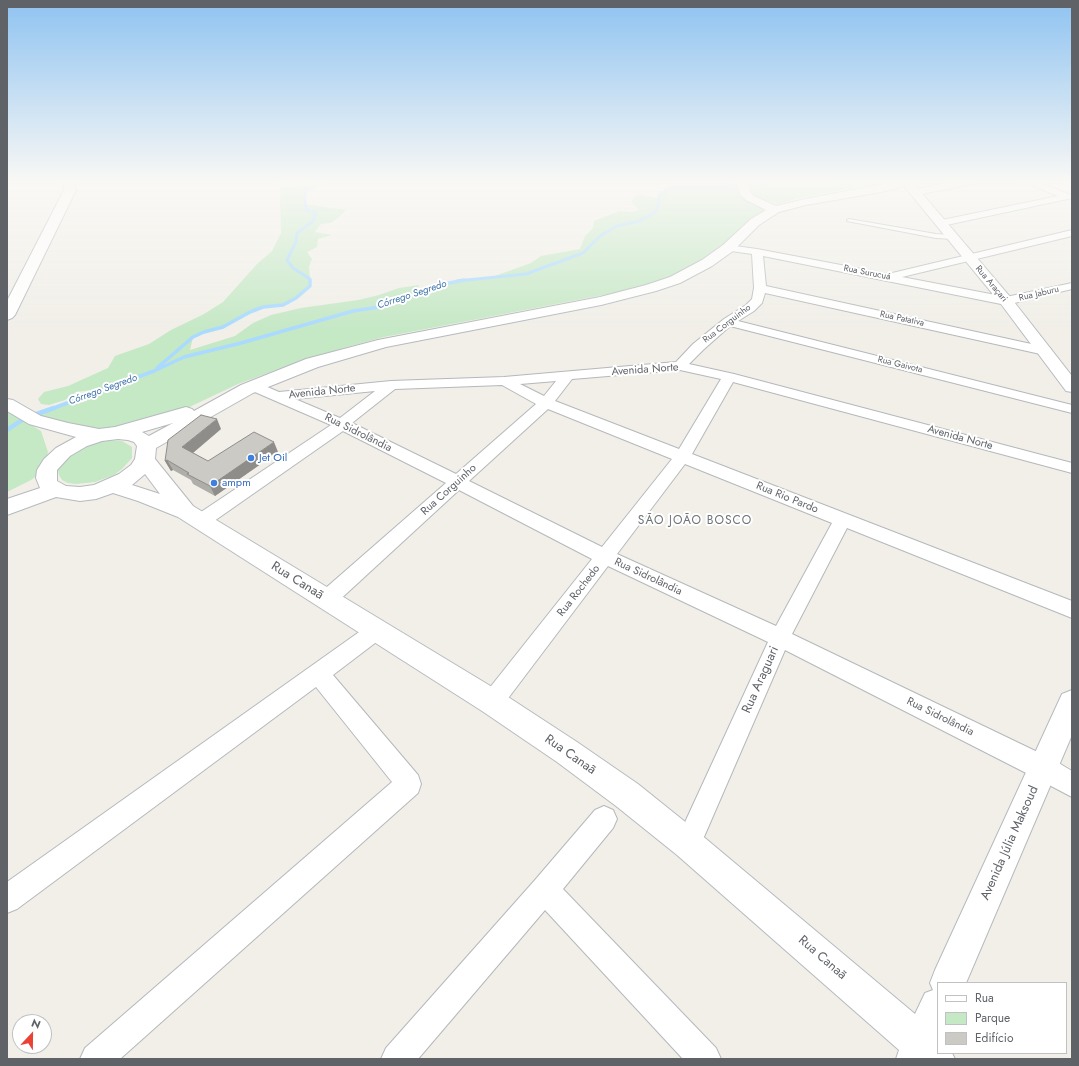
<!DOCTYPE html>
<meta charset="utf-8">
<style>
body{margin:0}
#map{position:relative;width:1079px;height:1066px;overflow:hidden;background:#f1efe8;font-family:Jost,sans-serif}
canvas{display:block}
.frame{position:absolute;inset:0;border:8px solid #5f6368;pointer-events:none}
.legend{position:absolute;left:937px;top:982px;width:130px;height:72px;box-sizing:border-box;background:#fff;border:1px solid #bfc1c3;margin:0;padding:5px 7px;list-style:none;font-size:12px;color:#5f6368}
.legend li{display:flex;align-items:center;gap:8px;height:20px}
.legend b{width:20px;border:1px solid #bfc1c3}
.north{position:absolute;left:12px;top:1014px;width:40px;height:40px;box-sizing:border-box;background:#fff;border:1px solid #bfc1c3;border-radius:50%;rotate:22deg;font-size:11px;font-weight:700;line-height:16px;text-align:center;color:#5f6368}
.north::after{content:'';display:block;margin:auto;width:14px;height:18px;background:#ea4335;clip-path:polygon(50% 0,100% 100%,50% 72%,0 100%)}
</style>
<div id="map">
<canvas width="1079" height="1066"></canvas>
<div class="frame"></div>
<ul class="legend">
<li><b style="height:5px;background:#fff"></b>Rua</li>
<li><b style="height:11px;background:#c5e8c5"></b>Parque</li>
<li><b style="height:11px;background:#cccac5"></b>Edifício</li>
</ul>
<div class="north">N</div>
</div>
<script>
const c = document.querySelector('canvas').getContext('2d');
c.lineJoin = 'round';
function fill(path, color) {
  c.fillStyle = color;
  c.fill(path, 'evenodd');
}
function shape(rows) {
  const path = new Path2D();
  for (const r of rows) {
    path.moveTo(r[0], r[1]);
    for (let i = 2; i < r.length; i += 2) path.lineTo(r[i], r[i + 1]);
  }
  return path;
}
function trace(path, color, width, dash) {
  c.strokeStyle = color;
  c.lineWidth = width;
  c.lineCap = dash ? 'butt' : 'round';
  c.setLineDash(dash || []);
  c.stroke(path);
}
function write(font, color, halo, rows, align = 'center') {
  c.font = font + ' Jost,sans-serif';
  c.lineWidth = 4;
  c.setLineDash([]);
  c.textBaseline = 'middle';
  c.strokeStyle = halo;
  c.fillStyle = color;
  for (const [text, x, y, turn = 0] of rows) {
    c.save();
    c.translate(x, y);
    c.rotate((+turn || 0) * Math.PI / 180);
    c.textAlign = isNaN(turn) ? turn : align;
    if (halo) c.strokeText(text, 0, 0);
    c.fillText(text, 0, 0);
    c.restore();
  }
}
fill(shape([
 [278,181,325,181,321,186,306,192,305,204,346,210,338,218,331,223,321,224,315,232,332,235,318,239,317,247,307,252,312,259,309,267,310,279,310,286,296,298,283,305,263,307,250,312,223,327,204,332,193,337,190,350,235,336,253,323,271,315,301,308,358,300,379,295,399,288,419,285,414,294,435,286,460,280,492,277,531,263,541,256,580,249,585,236,593,228,594,221,619,211,632,212,639,210,631,202,634,197,640,195,659,198,659,195,671,187,740,185,739,181,891,181,799,198,778,204,759,198,750,198,770,209,751,219,724,245,705,259,671,277,624,291,384,337,347,347,298,362,238,384,181,411,156,421,106,429,88,428,32,416,106,388,76,392,65,400,49,405,41,404,38,399,44,392,68,386,108,368,115,356,149,344,171,330,204,314,223,302,257,264,272,251,281,233,280,200,281,194],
 [7,410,41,431,48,452,44,470,31,480,7,492],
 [106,440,122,441,132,447,132,458,122,469,114,475,95,482,76,484,68,483,62,480,59,475,58,470,60,465,79,448]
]), '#c5e8c5');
trace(shape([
 [305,181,305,204,307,211,316,212,313,221,297,233,296,242,287,260,293,268,310,279,310,281],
 [457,281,526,274,583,253,600,236,617,226,639,221,654,213,658,206,659,195,671,187,760,185,781,181]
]), '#aadaff', 3);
trace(shape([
 [157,368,193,337,204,332,223,327,250,312,263,307,283,305,296,298,310,286,310,280],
 [51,409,154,371,184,357,241,343,353,311,386,306,435,286,464,280]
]), '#aadaff', 3.5);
trace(shape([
 [7,430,25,418,54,408]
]), '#aadaff', 4.5);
const lane = shape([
 [849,219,936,234,953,235,956,237,953,239,936,238,847,221,847,220,849,219]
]);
const street = shape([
 [958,181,977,181,973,184,916,195,911,192,916,189,958,181],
 [1022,181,1035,181,1071,195,1072,198,942,226,937,223,942,220,1058,196,1022,181],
 [1072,230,1072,236,902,277,1006,297,1072,283,1072,289,1006,305,763,256,766,286,1045,347,1050,348,1052,351,1050,354,1045,355,765,293,762,303,754,311,738,321,1072,405,1072,413,730,326,703,350,689,364,734,374,1072,463,1072,473,733,382,692,454,1072,601,1072,618,847,528,792,634,1052,759,1072,771,1072,797,1034,777,785,650,697,853,688,857,679,853,675,844,768,642,608,566,500,709,492,712,484,709,481,702,484,695,592,559,459,490,334,605,327,607,320,605,317,599,320,593,446,483,343,431,207,526,201,527,195,526,192,521,195,516,331,425,248,389,246,386,248,383,253,382,258,383,279,392,391,381,504,377,676,362,693,344,724,319,746,305,752,299,754,288,752,254,724,250,723,248,724,246,728,245,757,249,888,274,1072,230],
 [680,370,721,379,679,449,555,401,572,379,680,370],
 [556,381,544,396,520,384,556,381],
 [502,385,536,404,456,474,352,423,395,389,502,385],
 [375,391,340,418,295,399,375,391],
 [548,409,672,459,602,547,469,481,548,409],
 [685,464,832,523,776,626,617,554,685,464],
 [376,622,383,625,386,631,383,637,333,675,418,775,421,784,418,793,120,1059,80,1059,85,1048,392,782,316,687,17,909,7,913,7,882,369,625,376,622],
 [604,806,613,810,617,819,613,828,563,889,716,1048,721,1059,683,1059,545,910,418,1059,381,1059,386,1048,535,880,595,810,604,806],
 [921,1028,932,1033,938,1038,938,1053,952,1053,955,1059,915,1059,910,1055,905,1044,910,1033,921,1028]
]);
const secondary = shape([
 [64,181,74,181,76,190,15,315,12,318,7,320,7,301,64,190,64,181],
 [736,181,746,181,751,193,754,196,776,206,805,199,899,181,918,181,914,184,1011,298,1072,376,1072,392,1066,391,1001,304,904,186,881,192,806,205,779,212,759,225,733,251,712,266,680,283,656,291,601,305,386,347,318,367,253,393,156,448,155,459,193,506,502,693,577,742,638,784,699,833,915,1014,925,993,933,990,930,983,935,970,1062,694,1072,690,1072,735,966,983,938,983,938,1051,934,1059,896,1059,899,1050,677,855,616,806,557,762,482,711,178,517,138,501,113,493,96,499,80,501,56,497,7,515,7,499,40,488,36,478,37,470,44,459,56,448,76,437,29,424,7,411,7,399,13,400,41,416,68,423,99,429,115,427,186,407,192,409,194,411,241,385,306,359,378,340,600,297,646,285,670,277,702,260,723,245,751,219,766,210,746,200,740,194,736,181],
 [173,423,149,436,142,432,173,423],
 [118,439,128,440,134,442,137,446,135,459,131,465,119,474,94,485,80,487,66,486,57,481,57,470,70,456,87,446,102,441,118,439],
 [145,474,160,494,132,485,145,474]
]);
trace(lane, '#b5b8bc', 2);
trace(street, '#b5b8bc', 2);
trace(secondary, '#b6babf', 2);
fill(lane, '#fff');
fill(street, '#fff');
fill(secondary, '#fff');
fill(shape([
 [221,429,193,453,208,461,278,452,215,496,193,484,191,480,173,470,171,471,165,461]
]), '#afaea9');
fill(shape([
 [217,419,221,429,188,457,182,447],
 [274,442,278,452,215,496,210,486],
 [167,460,173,470,171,471,165,461]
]), '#8f8d8a');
const building = shape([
 [201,415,217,419,182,447,208,461,254,432,274,442,210,486,187,474,189,473,167,460,165,461,168,440,201,415]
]);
fill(building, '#cccac5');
trace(building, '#8f8d8a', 1);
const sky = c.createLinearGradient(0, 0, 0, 330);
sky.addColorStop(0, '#8fc3f1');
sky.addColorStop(0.55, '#f9f8f5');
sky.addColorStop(1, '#f9f8f500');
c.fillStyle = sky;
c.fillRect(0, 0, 1079, 330);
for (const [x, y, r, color] of [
 [251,458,4,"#3f7fe0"],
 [214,483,4,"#3f7fe0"]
]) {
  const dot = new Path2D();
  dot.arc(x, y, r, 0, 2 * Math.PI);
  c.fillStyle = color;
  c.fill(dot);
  trace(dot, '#fff', 1.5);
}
write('9px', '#5f6368', '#fff', [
 ["Rua Surucuá",867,273,11],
 ["Rua Araçari",991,284,50],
 ["Rua Jaburu",1039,294,-13],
 ["Rua Patativa",902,319,12],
 ["Rua Corguinho",727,324,-37],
 ["Rua Gaivota",900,365,14]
]);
write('italic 10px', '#4174aa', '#fff', [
 ["Córrego Segredo",412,295,-18],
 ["Córrego Segredo",103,390,-20]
]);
write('11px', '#5f6368', '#fff', [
 ["Avenida Norte",645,370,-4],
 ["Avenida Norte",322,392,-6],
 ["Rua Sidrolândia",358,433,26],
 ["Avenida Norte",960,438,15],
 ["Rua Corguinho",449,490,-42],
 ["Rua Rio Pardo",787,498,22],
 ["Rua Sidrolândia",648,577,25],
 ["Rua Rochedo",579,591,-52],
 ["Rua Sidrolândia",940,717,26]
]);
write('11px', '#366cbe', '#fff', [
 ["Jet Oil",259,458],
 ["ampm",222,483]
], 'left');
c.letterSpacing = '1px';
write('12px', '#70757a', '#fff', [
 ["SÃO JOÃO BOSCO",695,521]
]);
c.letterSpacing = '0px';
write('13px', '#5f6368', '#fff', [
 ["Rua Canaã",297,581,32],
 ["Rua Araguari",761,680,-66],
 ["Rua Canaã",570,755,35],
 ["Avenida Júlia Maksoud",1010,843,-66],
 ["Rua Canaã",822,958,41]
]);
</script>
